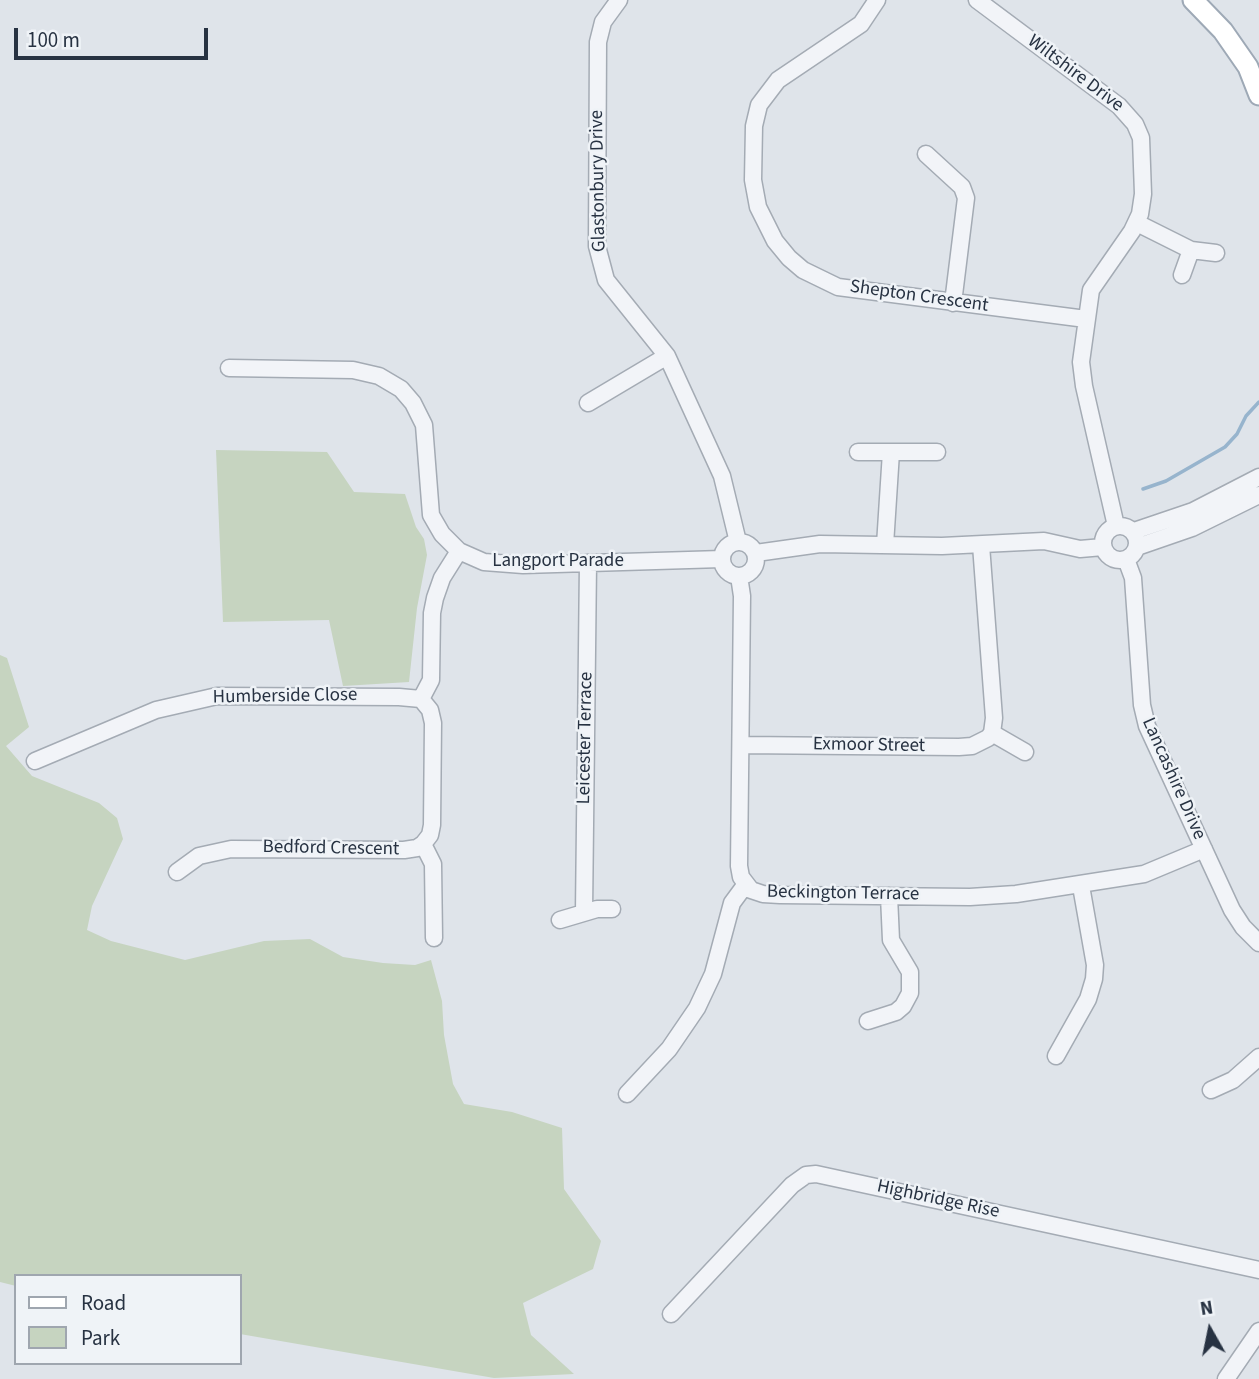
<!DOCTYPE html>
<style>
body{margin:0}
#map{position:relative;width:1259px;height:1379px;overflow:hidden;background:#dfe4ea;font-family:"Source Sans 3",sans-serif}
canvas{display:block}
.legend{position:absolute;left:14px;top:1274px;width:228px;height:91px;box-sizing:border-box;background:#eff3f7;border:2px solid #9fa6af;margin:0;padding:9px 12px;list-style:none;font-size:21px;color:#273242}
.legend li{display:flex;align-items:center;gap:14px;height:35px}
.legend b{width:35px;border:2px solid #9fa6af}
.north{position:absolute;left:1175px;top:1295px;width:70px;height:70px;-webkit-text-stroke:5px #eff3f7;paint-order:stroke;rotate:351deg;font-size:19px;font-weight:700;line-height:28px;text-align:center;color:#273242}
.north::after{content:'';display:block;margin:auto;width:24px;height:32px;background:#273242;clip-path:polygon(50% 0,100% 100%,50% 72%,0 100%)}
.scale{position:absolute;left:14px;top:28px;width:194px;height:32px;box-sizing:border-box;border:4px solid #273242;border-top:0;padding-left:9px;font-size:21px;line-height:24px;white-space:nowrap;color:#273242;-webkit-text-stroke:5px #eff3f7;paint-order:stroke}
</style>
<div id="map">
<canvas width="1259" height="1379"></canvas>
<ul class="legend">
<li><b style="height:9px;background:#fff"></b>Road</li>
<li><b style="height:19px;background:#c6d4c0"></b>Park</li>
</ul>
<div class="north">N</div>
<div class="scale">100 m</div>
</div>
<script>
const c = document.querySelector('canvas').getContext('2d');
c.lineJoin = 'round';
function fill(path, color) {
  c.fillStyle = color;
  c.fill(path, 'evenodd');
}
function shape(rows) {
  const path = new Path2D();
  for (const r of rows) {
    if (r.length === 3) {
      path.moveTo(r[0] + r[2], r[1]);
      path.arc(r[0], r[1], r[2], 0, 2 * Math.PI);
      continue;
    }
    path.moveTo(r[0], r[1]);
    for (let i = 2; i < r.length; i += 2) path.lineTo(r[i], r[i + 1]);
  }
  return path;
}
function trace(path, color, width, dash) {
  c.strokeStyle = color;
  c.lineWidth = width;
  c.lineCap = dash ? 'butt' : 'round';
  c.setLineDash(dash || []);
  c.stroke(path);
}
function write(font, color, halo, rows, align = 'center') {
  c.font = font + ' "Source Sans 3",sans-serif';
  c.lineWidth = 5;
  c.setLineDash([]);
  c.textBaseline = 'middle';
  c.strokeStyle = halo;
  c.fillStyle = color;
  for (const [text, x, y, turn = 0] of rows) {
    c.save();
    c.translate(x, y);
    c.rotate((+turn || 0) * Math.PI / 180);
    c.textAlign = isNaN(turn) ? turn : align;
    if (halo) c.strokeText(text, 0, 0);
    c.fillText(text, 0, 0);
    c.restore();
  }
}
fill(shape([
 [216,450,327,452,354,492,405,494,416,527,424,539,427,555,417,608,409,682,343,686,329,620,223,622],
 [0,655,7,658,29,727,6,746,32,776,99,803,117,818,123,839,92,906,87,930,111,941,185,960,264,941,310,939,343,957,383,963,415,965,431,960,442,1001,444,1035,453,1084,464,1104,512,1112,562,1128,564,1189,601,1241,593,1269,523,1303,531,1335,574,1374,494,1378,240,1334,240,1276,16,1276,16,1286,0,1282]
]), '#c6d4c0');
trace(shape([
 [1143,489,1166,481,1225,447,1237,434,1246,416,1259,402]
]), '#97b4cd', 3.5);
const minor = shape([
 [619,0,603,22,598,42,597,246,606,280,667,356,722,476,738,542],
 [877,0,861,24,778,80,759,105,754,126,753,180,758,207,775,241,789,258,803,270,838,287,1086,319],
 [977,0,1119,106,1135,124,1141,138,1143,194,1140,214,1132,231,1091,290,1081,362,1084,386,1116,526],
 [926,154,962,187,966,198,953,303],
 [1137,223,1191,250,1216,253],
 [1182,275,1191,250],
 [229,368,353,370,379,376,401,389,413,403,424,425,431,515,442,534,459,551,484,562,523,565,722,559],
 [588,403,667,356],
 [858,452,937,452],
 [1120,543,17],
 [1134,531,1193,511,1259,477],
 [739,559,17],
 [885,545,891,452],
 [1137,547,1192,528,1259,495],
 [756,553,820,544,942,546,1044,541,1080,549,1103,547],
 [1126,559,1133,578,1142,705,1147,726,1232,910,1243,927,1259,943],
 [739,576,742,596,739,866,741,877,751,890,763,894,780,895,970,897,1016,894,1144,874,1204,849],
 [421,699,431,680,432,613,435,598,442,578,459,551],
 [992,733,1025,752],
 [741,745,959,747,972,746,988,738,992,733,994,718,981,545],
 [35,761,156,710,217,696,399,697,421,699],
 [423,844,433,864,434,938],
 [177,872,199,856,231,849,404,850,417,848,423,844,430,835,432,825,433,723,430,710,421,699],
 [584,912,588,563],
 [560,920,597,909,612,909],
 [868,1021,896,1012,903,1006,910,993,910,972,891,940,889,896],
 [1056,1056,1088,999,1094,979,1095,965,1081,886],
 [1211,1090,1233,1080,1259,1057],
 [627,1094,669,1049,697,1008,713,974,732,903,746,884],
 [671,1314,792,1185,806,1175,816,1174,1259,1270],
 [1226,1379,1259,1331]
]);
const major = shape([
 [1193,0,1223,31,1248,67,1259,95]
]);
trace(minor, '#a4abb4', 19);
trace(major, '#9ea9b6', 23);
trace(minor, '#f2f4f8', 16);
trace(major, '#fff', 19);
write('19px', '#273242', '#eff3f7', [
 ["Wiltshire Drive",1075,74,37],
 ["Glastonbury Drive",599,181,-91],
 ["Shepton Crescent",919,297,8],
 ["Langport Parade",558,562],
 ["Humberside Close",285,697,-1],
 ["Leicester Terrace",586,738,-89],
 ["Exmoor Street",869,746,1],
 ["Lancashire Drive",1173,779,66],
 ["Bedford Crescent",331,849,1],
 ["Beckington Terrace",843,894,1],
 ["Highbridge Rise",938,1200,12]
]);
</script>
